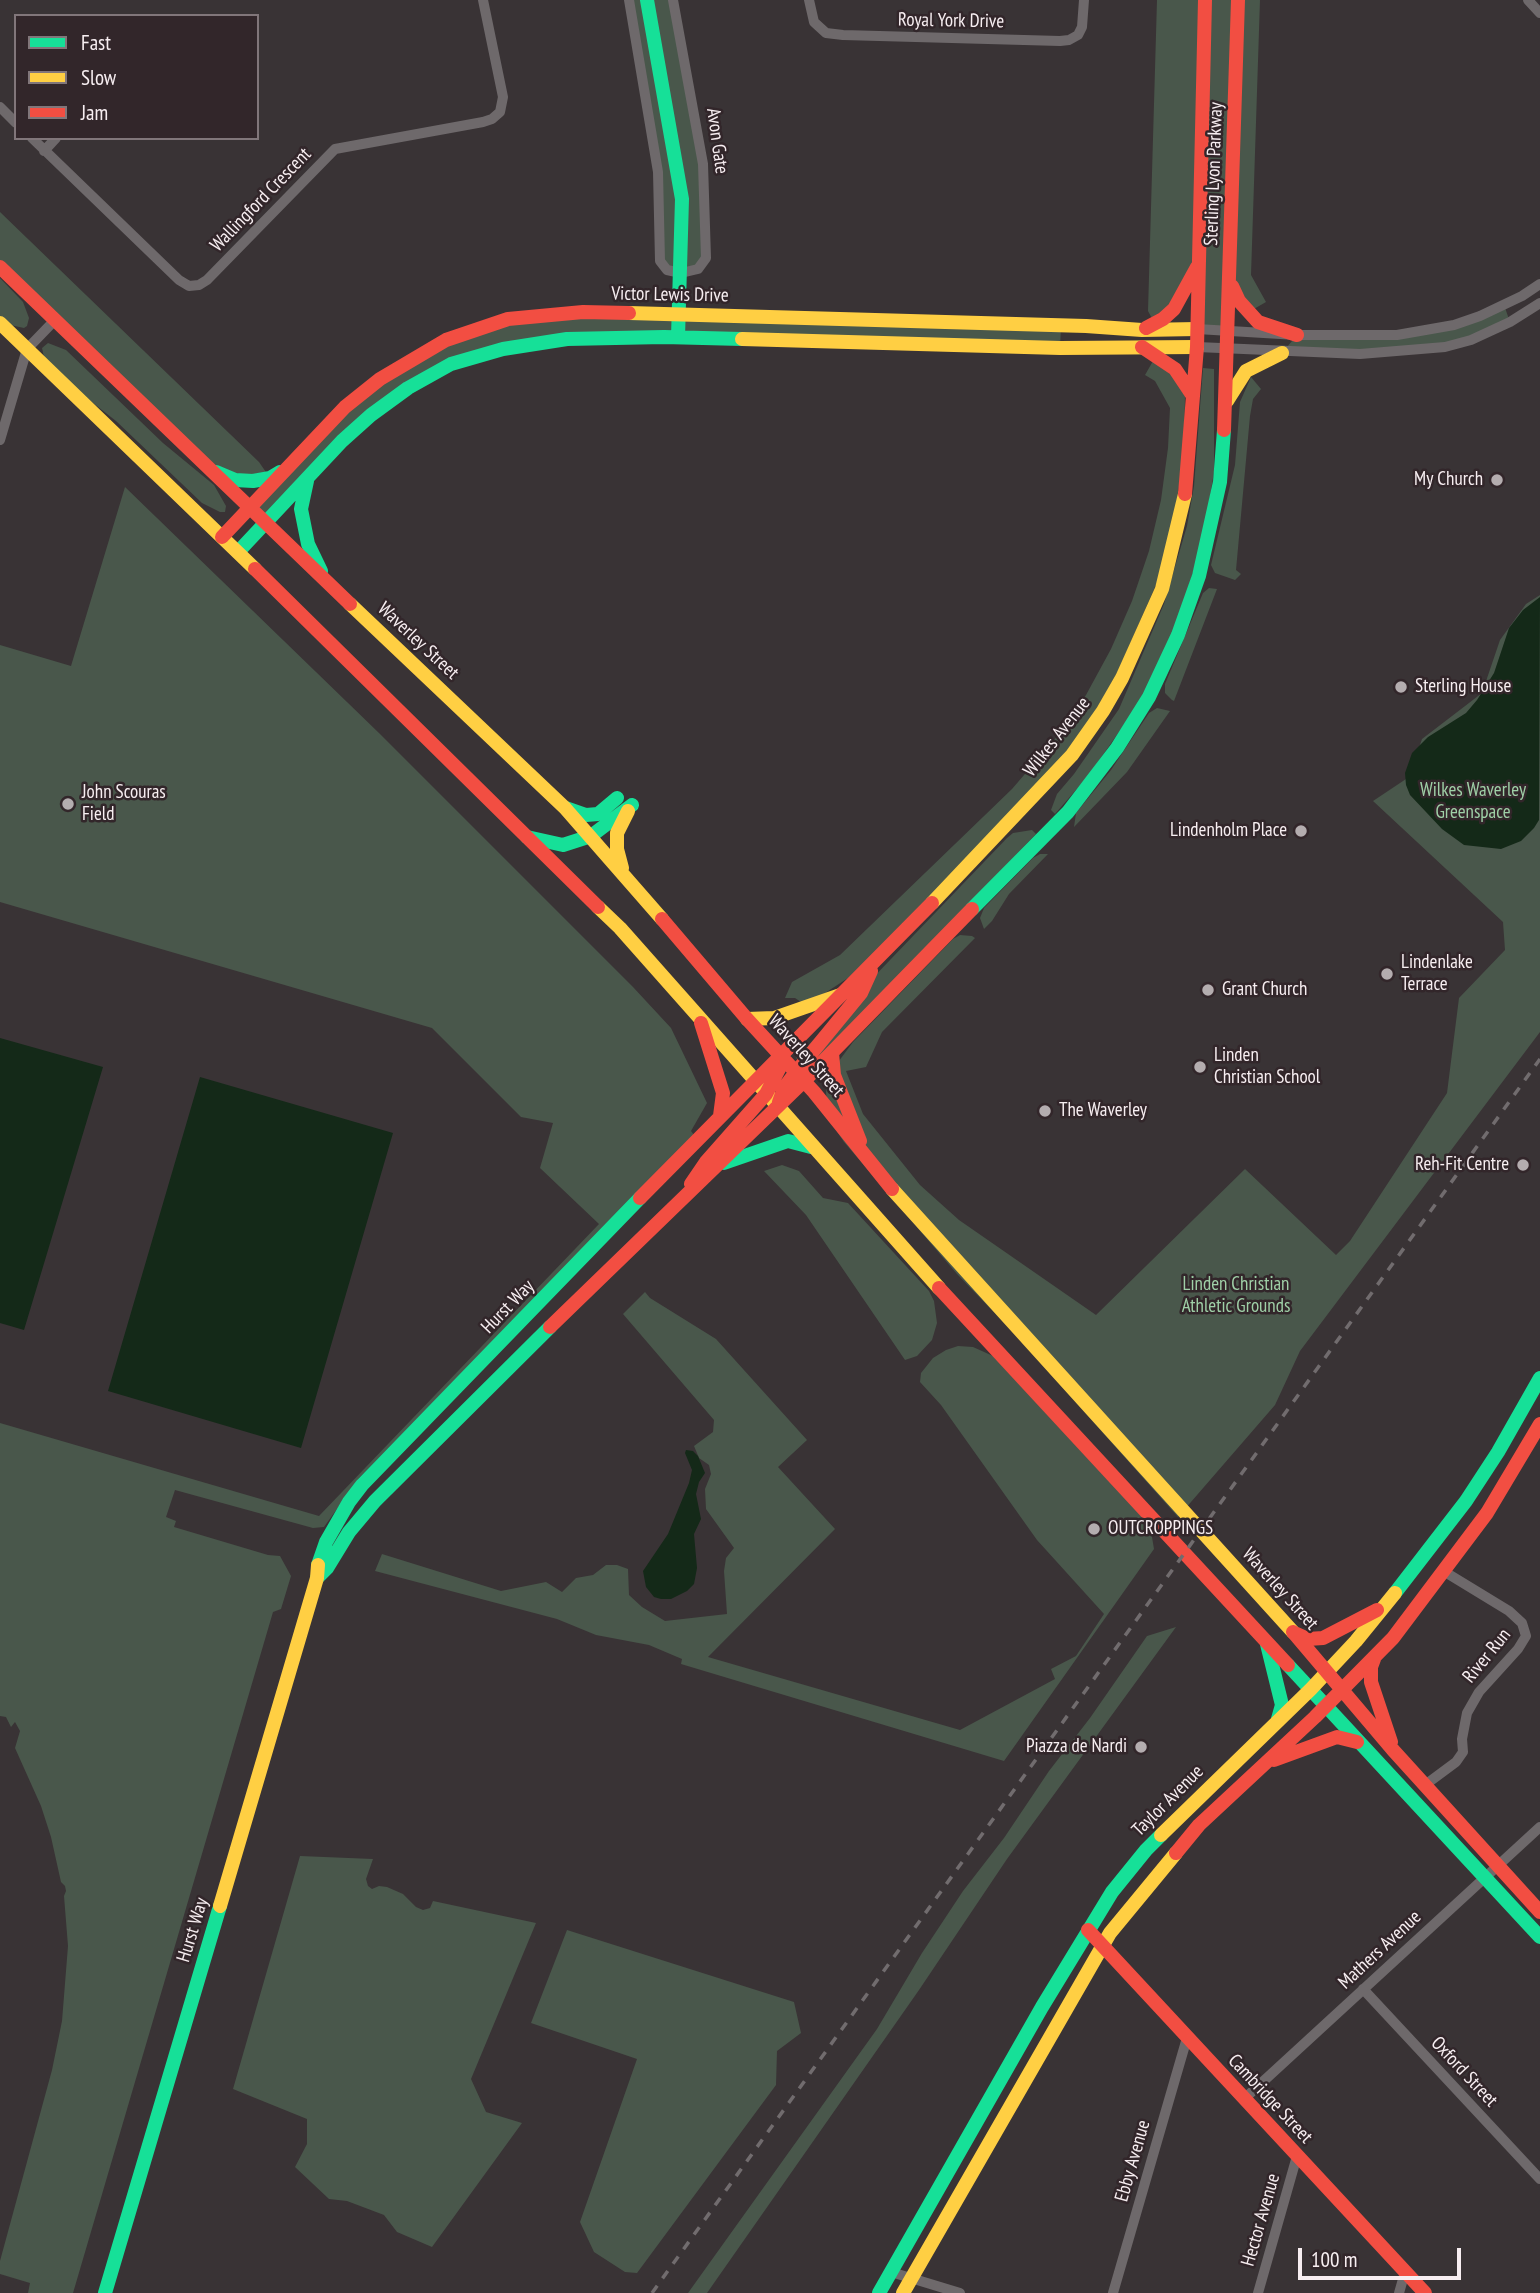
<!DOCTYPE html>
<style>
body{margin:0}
#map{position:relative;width:1540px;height:2293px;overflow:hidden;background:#393335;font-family:"PT Sans Narrow",sans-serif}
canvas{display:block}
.legend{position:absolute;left:14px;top:14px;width:245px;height:126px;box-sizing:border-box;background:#32262a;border:2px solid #81767a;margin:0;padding:9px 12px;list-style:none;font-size:21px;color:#f7eef1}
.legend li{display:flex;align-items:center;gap:14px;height:35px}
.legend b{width:35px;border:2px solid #81767a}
.scale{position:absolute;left:1298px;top:2248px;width:163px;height:32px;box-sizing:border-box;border:4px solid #f7eef1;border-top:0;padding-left:9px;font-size:21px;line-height:24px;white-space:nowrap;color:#f7eef1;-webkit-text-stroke:5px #32262a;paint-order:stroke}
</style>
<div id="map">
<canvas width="1540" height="2293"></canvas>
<ul class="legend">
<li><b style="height:9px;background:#16e098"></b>Fast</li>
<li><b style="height:9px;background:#ffcf43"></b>Slow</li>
<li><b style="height:9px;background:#f24e42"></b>Jam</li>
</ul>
<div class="scale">100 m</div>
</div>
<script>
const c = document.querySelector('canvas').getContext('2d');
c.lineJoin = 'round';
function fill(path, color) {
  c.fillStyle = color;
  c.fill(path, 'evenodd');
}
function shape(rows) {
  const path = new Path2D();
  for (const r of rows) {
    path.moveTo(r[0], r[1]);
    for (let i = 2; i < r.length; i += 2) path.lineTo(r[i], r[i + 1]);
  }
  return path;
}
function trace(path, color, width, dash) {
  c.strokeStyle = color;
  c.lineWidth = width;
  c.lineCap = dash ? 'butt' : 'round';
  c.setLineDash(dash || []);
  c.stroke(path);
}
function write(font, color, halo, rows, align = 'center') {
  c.font = font + ' "PT Sans Narrow",sans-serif';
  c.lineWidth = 5;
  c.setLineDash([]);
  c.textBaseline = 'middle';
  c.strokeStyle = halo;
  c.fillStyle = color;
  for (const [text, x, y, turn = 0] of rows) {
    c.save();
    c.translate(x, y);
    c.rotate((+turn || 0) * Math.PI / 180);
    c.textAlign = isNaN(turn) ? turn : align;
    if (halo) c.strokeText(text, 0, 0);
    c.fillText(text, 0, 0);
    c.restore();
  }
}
fill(shape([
 [629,0,673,0,704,164,706,258,698,269,681,273,660,261,658,172],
 [1157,0,1260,0,1251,275,1266,302,1247,313,1231,284,1228,332,1197,329,1198,267,1155,324,1148,311],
 [0,212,259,462,270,478,253,481,206,468,0,267],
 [0,278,23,302,29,318,27,326,24,328,10,325,0,317],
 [1504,305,1510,322,1445,347,1282,353,1297,335,1427,331],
 [583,312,1061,326,1060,348,697,338,503,349,407,388,265,523,250,509,315,438,398,367,508,319],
 [48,343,66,350,163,443,214,485,226,506,225,512,220,512,202,503,116,421,79,392,44,357,42,348],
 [1153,361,1169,370,1185,396,1184,456,1172,529,1159,578,1115,678,1086,726,1052,770,867,961,848,978,822,995,801,1002,795,998,785,998,792,982,840,955,1012,789,1055,739,1086,695,1111,649,1132,601,1149,551,1161,500,1168,448,1170,408,1155,381,1145,375],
 [1203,368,1214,369,1214,472,1203,539,1179,618,1140,702,1088,776,1055,814,1051,810,1057,794,1074,774,1119,709,1164,604,1187,526,1194,486],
 [1251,377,1261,389,1253,399,1250,416,1236,570,1241,574,1235,580,1215,573,1211,565,1235,465,1240,402],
 [125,487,379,733,633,987,671,1028,707,1103,691,1131,694,1135,359,1478,324,1527,313,1528,175,1490,166,1517,176,1521,174,1527,268,1555,280,1556,291,1576,281,1609,273,1612,73,2293,28,2293,30,2283,0,2274,0,2261,52,2070,62,2021,68,1946,64,1896,66,1891,65,1886,61,1882,51,1837,41,1806,15,1748,20,1731,15,1722,11,1727,6,1717,0,1716,0,1423,319,1516,599,1224,540,1168,553,1123,521,1117,432,1028,0,902,0,645,71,666],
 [1209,588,1217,589,1174,701,1172,700,1165,693,1165,684,1203,593],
 [1540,595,1540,1032,1300,1351,1275,1405,1178,1517,1012,1331,957,1274,844,1142,836,1130,827,1104,826,1092,830,1073,853,1042,953,939,960,935,972,936,975,938,882,1032,866,1067,846,1071,863,1114,920,1185,959,1220,1096,1315,1245,1169,1336,1255,1350,1241,1447,1093,1459,998,1505,950,1503,922,1373,801,1409,777,1422,739,1482,693,1500,640,1526,604],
 [1157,708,1170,711,1127,772,1074,827,1076,813,1111,770,1149,713],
 [1032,830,1036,834,813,1064,807,1068,796,1058,1007,838,1013,833],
 [1040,854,1048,854,1009,894,992,921,984,929,980,918,984,908,1033,858],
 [782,1165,799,1171,823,1198,848,1203,929,1291,934,1301,937,1323,932,1340,917,1356,905,1360,806,1215,764,1171],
 [645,1292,650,1298,716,1339,807,1440,778,1467,835,1529,708,1657,960,1730,1055,1679,1051,1669,1076,1656,1104,1614,1037,1540,941,1405,920,1382,921,1373,933,1358,946,1350,958,1346,973,1347,993,1356,1150,1525,1154,1549,1004,1761,681,1664,682,1659,649,1645,596,1635,557,1619,375,1571,382,1554,501,1591,546,1582,562,1592,576,1578,593,1575,606,1565,617,1565,628,1569,629,1595,642,1607,665,1621,727,1614,724,1571,726,1558,734,1548,706,1509,705,1489,711,1474,709,1465,699,1458,694,1446,713,1432,714,1420,623,1314],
 [1176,1627,1007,1859,919,1990,707,2293,688,2293,877,2029,922,1953,963,1891,1004,1838,1049,1771,1090,1718,1147,1636],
 [300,1856,373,1859,366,1879,368,1886,372,1889,379,1886,387,1887,403,1894,416,1907,423,1910,430,1908,433,1901,536,1923,471,2079,486,2112,522,2123,432,2247,397,2232,384,2215,347,2201,329,2199,295,2167,307,2144,307,2119,233,2089],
 [567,1930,794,2002,801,2033,777,2051,776,2085,637,2273,625,2272,594,2252,580,2222,637,2059,531,2023]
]), '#49574b');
fill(shape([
 [1540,597,1539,820,1534,828,1521,841,1501,849,1464,845,1442,829,1410,795,1406,785,1405,773,1412,753,1428,737,1466,713,1477,700,1494,673,1509,628,1523,610],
 [0,1038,103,1067,24,1330,0,1323],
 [200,1077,393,1133,301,1448,108,1391],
 [686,1450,693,1451,698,1456,705,1473,699,1482,696,1494,701,1519,694,1534,697,1568,694,1584,687,1591,671,1599,661,1599,654,1597,646,1587,643,1571,668,1534,689,1483,692,1470,685,1453]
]), '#142918');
trace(shape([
 [629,0,658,172,660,261,667,270,681,273,698,269,706,258,703,164,673,0],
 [809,0,814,22,826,33,843,35,1060,41,1069,40,1078,35,1082,27,1084,0],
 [1528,0,1540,13],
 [0,107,16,123],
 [32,138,179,280,189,286,199,285,207,280,335,149,483,122,492,119,500,112,503,97,483,0],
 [44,151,56,138],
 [1197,329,1297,335,1397,335,1454,325,1480,316,1522,296,1540,284],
 [1197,347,1360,354,1445,347,1471,340,1510,322,1540,303],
 [0,440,27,349,55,320],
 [1425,1785,1456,1762,1463,1752,1462,1739,1467,1713,1479,1692,1518,1649,1526,1636,1522,1623,1509,1611,1445,1572],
 [1363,1989,1540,2179],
 [1244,2099,1540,1827],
 [891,2272,960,2293],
 [1113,2293,1187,2038],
 [1258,2293,1297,2156],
 [1399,2293,1405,2272]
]), '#6e696b', 10);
trace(shape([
 [647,0,682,199,678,337],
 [216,472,235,480,253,481,270,478,280,472],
 [307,481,301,509,308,544,321,571],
 [238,552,342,441,371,415,408,388,451,364,503,349,567,339,664,337,742,339],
 [566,808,586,815,598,814,617,798],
 [527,837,563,845,591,836,632,805],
 [972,909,1068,812,1117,748,1149,697,1178,635,1199,576,1220,482,1224,430],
 [724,1163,788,1141,811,1147],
 [318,1565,326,1542,349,1502,362,1485,640,1198],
 [317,1578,327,1568,349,1532,375,1501,550,1327],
 [1395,1593,1466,1501,1498,1452,1540,1378],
 [1267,1644,1282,1705,1278,1719],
 [1288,1665,1540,1937],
 [105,2293,220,1906],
 [879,2293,1042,2007,1112,1892,1146,1850,1161,1835]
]), '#16e098', 14);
trace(shape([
 [629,313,1086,326,1142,330,1197,329],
 [0,323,255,569],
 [742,339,1060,348,1197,347],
 [1227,401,1246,371,1282,353],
 [350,604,565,808,662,919],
 [622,868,617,849,617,833,628,811],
 [932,903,1072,755,1103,711,1122,678,1162,589,1185,494],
 [598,907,620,928,939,1288],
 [747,1019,774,1018,840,995],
 [892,1189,1293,1632],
 [1161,1835,1311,1689,1356,1641,1395,1593],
 [220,1906,317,1578,318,1565],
 [903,2293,1110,1933,1176,1853]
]), '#ffcf43', 14);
trace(shape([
 [0,267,350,604],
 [1232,286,1239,301,1258,322,1297,335],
 [1146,328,1163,319,1174,309,1197,267],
 [1142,347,1175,369,1193,396],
 [1224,430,1238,0],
 [1185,494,1197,347,1205,0],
 [222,537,345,407,380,379,446,340,508,319,583,312,629,313],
 [255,569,598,907],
 [662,919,747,1019,814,1092,892,1189],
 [701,1023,723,1093,720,1116],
 [832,1053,834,1075,860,1141],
 [779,1102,784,1088,796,1072,861,993,871,971],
 [691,1184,706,1162,766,1094,779,1069,781,1057],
 [640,1198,932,903],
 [939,1288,1288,1665],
 [550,1327,804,1081,972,909],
 [1293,1632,1393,1750,1540,1912],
 [1297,1634,1308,1639,1323,1638,1377,1610],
 [1374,1659,1371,1667,1371,1682,1391,1742],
 [1274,1760,1337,1737,1357,1742],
 [1176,1853,1199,1825,1315,1717,1393,1638,1487,1513,1540,1424],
 [1088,1930,1425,2293]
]), '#f24e42', 14);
trace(shape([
 [652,2293,1540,1059]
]), '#716c6e', 3.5, [9, 9]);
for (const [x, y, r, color] of [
 [1497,480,7,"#b4adaf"],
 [1401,687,7,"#b4adaf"],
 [68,804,7,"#b4adaf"],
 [1301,831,7,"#b4adaf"],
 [1387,974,7,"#b4adaf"],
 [1208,990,7,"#b4adaf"],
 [1200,1067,7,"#b4adaf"],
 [1045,1111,7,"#b4adaf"],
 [1523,1165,7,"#b4adaf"],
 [1094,1529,7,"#b4adaf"],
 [1141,1747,7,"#b4adaf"]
]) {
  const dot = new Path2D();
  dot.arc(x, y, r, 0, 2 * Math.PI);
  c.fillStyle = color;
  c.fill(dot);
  trace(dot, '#32262a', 2.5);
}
write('19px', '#f7eef1', '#32262a', [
 ["Royal York Drive",951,21,1],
 ["Avon Gate",717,141,82],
 ["Sterling Lyon Parkway",1214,174,-88],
 ["Wallingford Crescent",261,200,-46],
 ["Victor Lewis Drive",670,295,1],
 ["Waverley Street",418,641,43],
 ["Wilkes Avenue",1057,737,-52],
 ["Waverley Street",806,1056,48],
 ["Hurst Way",508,1307,-46],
 ["Waverley Street",1280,1589,48],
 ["River Run",1487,1656,-51],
 ["Taylor Avenue",1168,1801,-45],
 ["Hurst Way",193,1930,-73],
 ["Mathers Avenue",1380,1950,-43],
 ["Oxford Street",1464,2072,47],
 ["Cambridge Street",1270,2099,47],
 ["Ebby Avenue",1133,2161,-74],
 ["Hector Avenue",1261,2220,-74]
]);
write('19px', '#f7eef1', '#32262a', [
 ["My Church",1483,480,"right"],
 ["Sterling House",1415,687],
 ["John Scouras",82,793],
 ["Field",82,815],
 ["Lindenholm Place",1287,831,"right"],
 ["Lindenlake",1401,963],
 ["Terrace",1401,985],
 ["Grant Church",1222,990],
 ["Linden",1214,1056],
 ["Christian School",1214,1078],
 ["The Waverley",1059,1111],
 ["Reh-Fit Centre",1509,1165,"right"],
 ["OUTCROPPINGS",1108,1529],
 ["Piazza de Nardi",1127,1747,"right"]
], 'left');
write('19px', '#9fd0a7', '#32262a', [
 ["Wilkes Waverley",1473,791],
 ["Greenspace",1473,813],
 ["Linden Christian",1236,1285],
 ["Athletic Grounds",1236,1307]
]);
</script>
